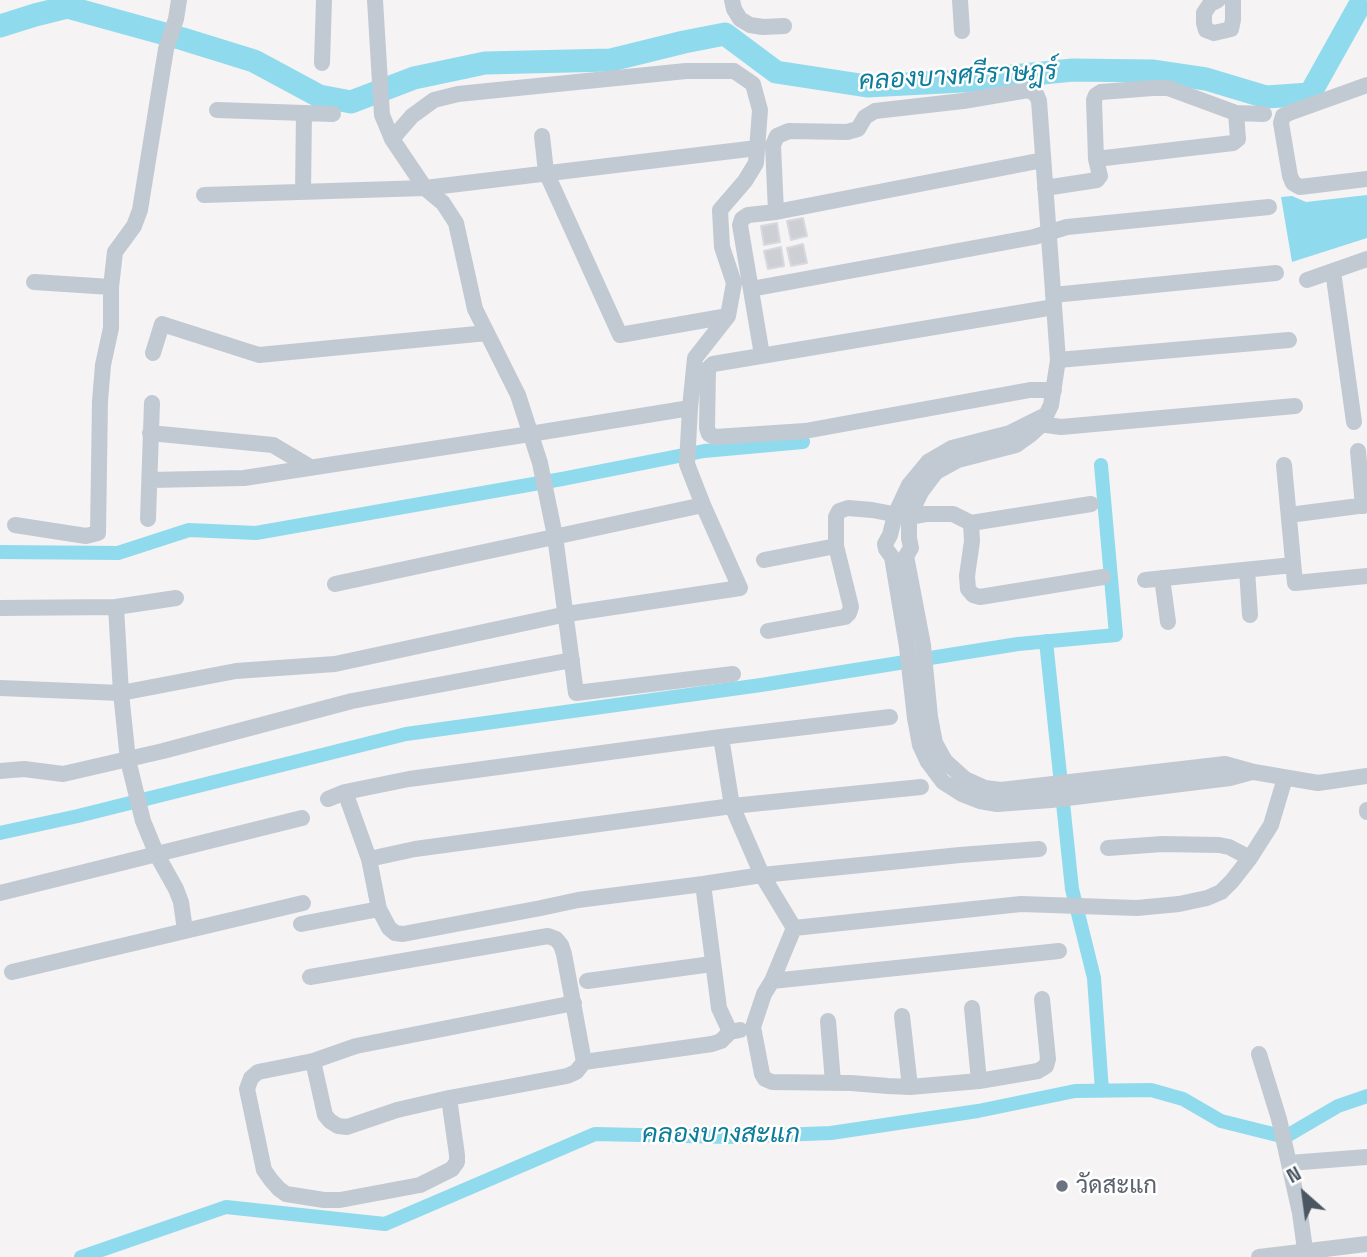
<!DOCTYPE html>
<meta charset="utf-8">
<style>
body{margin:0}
#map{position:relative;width:1367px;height:1257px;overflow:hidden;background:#f5f3f3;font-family:"Space Grotesk",sans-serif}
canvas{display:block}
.north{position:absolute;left:1269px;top:1159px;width:70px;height:70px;-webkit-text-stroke:5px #fff;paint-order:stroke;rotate:332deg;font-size:19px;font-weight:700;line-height:28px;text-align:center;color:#4a5661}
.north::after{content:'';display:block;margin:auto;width:24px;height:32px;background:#4a5661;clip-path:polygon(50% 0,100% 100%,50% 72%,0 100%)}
</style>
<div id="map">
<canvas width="1367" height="1257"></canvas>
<div class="north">N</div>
</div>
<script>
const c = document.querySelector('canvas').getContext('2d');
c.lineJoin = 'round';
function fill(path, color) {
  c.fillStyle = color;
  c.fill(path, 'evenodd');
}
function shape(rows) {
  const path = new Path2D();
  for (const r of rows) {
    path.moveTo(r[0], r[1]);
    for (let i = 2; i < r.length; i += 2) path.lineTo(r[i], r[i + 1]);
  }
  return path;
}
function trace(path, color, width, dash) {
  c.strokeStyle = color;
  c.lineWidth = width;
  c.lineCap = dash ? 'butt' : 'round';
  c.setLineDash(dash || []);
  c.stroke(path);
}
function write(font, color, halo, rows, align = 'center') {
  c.font = font + ' "Space Grotesk",Sarabun,sans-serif';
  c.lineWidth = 5;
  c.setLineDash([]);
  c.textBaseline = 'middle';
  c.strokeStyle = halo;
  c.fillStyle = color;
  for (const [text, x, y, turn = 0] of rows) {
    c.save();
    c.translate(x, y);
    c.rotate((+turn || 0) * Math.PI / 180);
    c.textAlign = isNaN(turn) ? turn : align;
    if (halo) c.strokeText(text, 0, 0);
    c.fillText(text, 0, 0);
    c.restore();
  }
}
fill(shape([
 [1367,195,1367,238,1292,262,1281,197,1292,196,1306,202]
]), '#90daee');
trace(shape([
 [0,552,118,553,189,530,256,533,562,479,704,451,803,442],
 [1046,641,1072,889,1094,978,1102,1091],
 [0,833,78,816,406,734,761,685,1018,644,1116,635,1101,465],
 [81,1257,226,1207,385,1224,595,1134,728,1137,831,1133,978,1111,1075,1091,1151,1090,1183,1099,1221,1121,1285,1137,1338,1106,1367,1096]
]), '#90daee', 14);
trace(shape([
 [0,26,35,15,67,7,183,39,254,61,319,96,351,102,414,78,485,63,611,60,684,42,725,34,776,72,867,86,962,81,1073,70,1152,71,1206,79,1266,97,1310,94,1358,8]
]), '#90daee', 23);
const building = shape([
 [803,218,807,236,791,240,787,221,803,218],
 [777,223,780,242,764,245,761,226,777,223],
 [803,244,807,263,791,266,787,248,803,244],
 [781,247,784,266,768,269,764,251,781,247]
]);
fill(building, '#cdcfd5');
trace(building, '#d7d9de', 2);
trace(shape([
 [375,0,382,115,392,139,425,188,443,203,456,223,475,309,518,395,540,463,555,536,576,693,733,674],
 [732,0,734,9,740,19,750,25,763,27,784,26],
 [960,0,962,31],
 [1218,0,1210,4,1204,13,1204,23,1206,30,1214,33,1231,29,1233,20,1233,0],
 [322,63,324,0],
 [1367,85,1289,113,1283,116,1281,123,1290,176,1293,183,1300,187,1367,179],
 [217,110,333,114],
 [542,136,546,172,620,335,728,316],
 [1096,159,1233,143,1238,139,1236,113],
 [1045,188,1097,180,1100,176,1096,159,1094,100,1096,95,1101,92,1153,88,1168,88,1236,113,1264,114],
 [303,192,304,113],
 [204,195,425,188,757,148],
 [776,212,773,145,777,136,789,131,847,132,858,129,865,117,875,111,963,101,1028,90,1036,94,1039,101,1058,360,1051,405,1042,424,1030,435,1016,445,958,460,936,472,921,492,909,517,909,538,911,548,906,556,923,645,930,717,935,743,945,761,965,779,985,788,1001,790,1225,764,1254,772,1318,783,1367,776],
 [1333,271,1354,422],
 [1307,280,1367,259],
 [34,282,111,287],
 [751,289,1034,237,1067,227,1269,207],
 [1053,295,1276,273],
 [1054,307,713,364,708,369,707,428,709,434,715,437,805,431,1030,390,1054,390],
 [153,353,162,324,259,355,487,333],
 [762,355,740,225,742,219,748,215,776,212,1043,160],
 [1058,360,1289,340],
 [1044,416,1010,433,952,448,928,462,909,485,895,515,890,535,885,544,886,549,892,557,907,647,915,718,920,745,928,762,943,782,962,794,980,801,997,804,1051,800,1230,778,1252,772],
 [1032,423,1061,427,1295,406],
 [150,433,273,445,310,467],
 [1358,451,1363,506],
 [1284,465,1295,583,1367,576],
 [150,480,244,478,530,434,690,408,695,358,728,316,734,283,722,247,720,210,745,181,756,163,760,110,753,84,734,71,686,71,458,94,434,100,412,116,392,139],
 [1289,515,1367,505],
 [148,519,152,403],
 [971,523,1091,504],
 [15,525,86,536,98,533,100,401,103,365,111,328,111,287,115,252,134,226,140,210,166,49,176,19,179,0],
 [764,560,836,546],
 [1247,570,1250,615],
 [1162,578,1168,622],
 [1145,580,1293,565],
 [335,584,703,505],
 [116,607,121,693,128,760,143,821,157,855,176,889,181,902,185,930],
 [0,608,116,607,176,598],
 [768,631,845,617,849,613,851,607,836,546,836,517,839,511,848,508,872,510,909,517,926,514,953,514,971,523,972,541,967,576,968,589,973,595,980,597,1103,577],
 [0,688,121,693,236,671,335,664,567,614,740,588,703,505,687,464,690,408],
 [721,737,732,806,762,875,794,928,772,981],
 [0,771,24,769,63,774,163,751,352,701,572,660],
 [345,792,369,859,379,909,389,928,395,933,403,934,541,908,578,900,703,884,762,875,960,855,1039,849],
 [328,799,345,792,409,779,721,737,890,717],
 [1367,810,1367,812],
 [1108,848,1162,844,1219,845,1229,847,1250,858],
 [369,859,415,849,732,806,921,787],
 [703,884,719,1008,730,1032,740,1030],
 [0,893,302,818],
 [301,924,379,909],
 [794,928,1021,904,1137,908,1179,904,1207,898,1221,892,1232,881,1250,858,1271,825,1285,778],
 [12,972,303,903],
 [310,977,548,936,556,939,561,945,564,954,584,1062],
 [587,981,712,964],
 [1042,999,1048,1059,1046,1066,1038,1071,979,1081,910,1087,888,1086,851,1083,772,1082,765,1079,762,1074,753,1027,764,994,772,981,1059,951],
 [972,1008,979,1081],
 [902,1016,910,1087],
 [828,1021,833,1082],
 [1259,1054,1279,1119,1300,1213,1306,1257],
 [313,1061,325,1115,330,1121,338,1126,347,1127,397,1110,449,1098,567,1076,576,1072,584,1062,712,1044,721,1041,730,1032],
 [449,1098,457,1155,457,1162,452,1169,420,1185,340,1200,324,1200,286,1194,279,1189,271,1180,264,1170,247,1089,251,1078,258,1072,313,1061,356,1046,574,1003],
 [1289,1163,1367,1157],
 [1259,1257,1367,1244]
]), '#c1cad2', 16);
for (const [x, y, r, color] of [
 [1062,1186,7,"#6b7280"]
]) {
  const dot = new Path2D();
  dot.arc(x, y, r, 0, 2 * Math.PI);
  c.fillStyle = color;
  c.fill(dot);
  trace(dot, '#fff', 2.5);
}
write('24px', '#5b616d', '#fff', [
 ["วัดสะแก",1076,1186]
], 'left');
write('italic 26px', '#0c7c9b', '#fff', [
 ["คลองบางศรีราษฎร์",958,77,-3],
 ["คลองบางสะแก",721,1135]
]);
</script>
